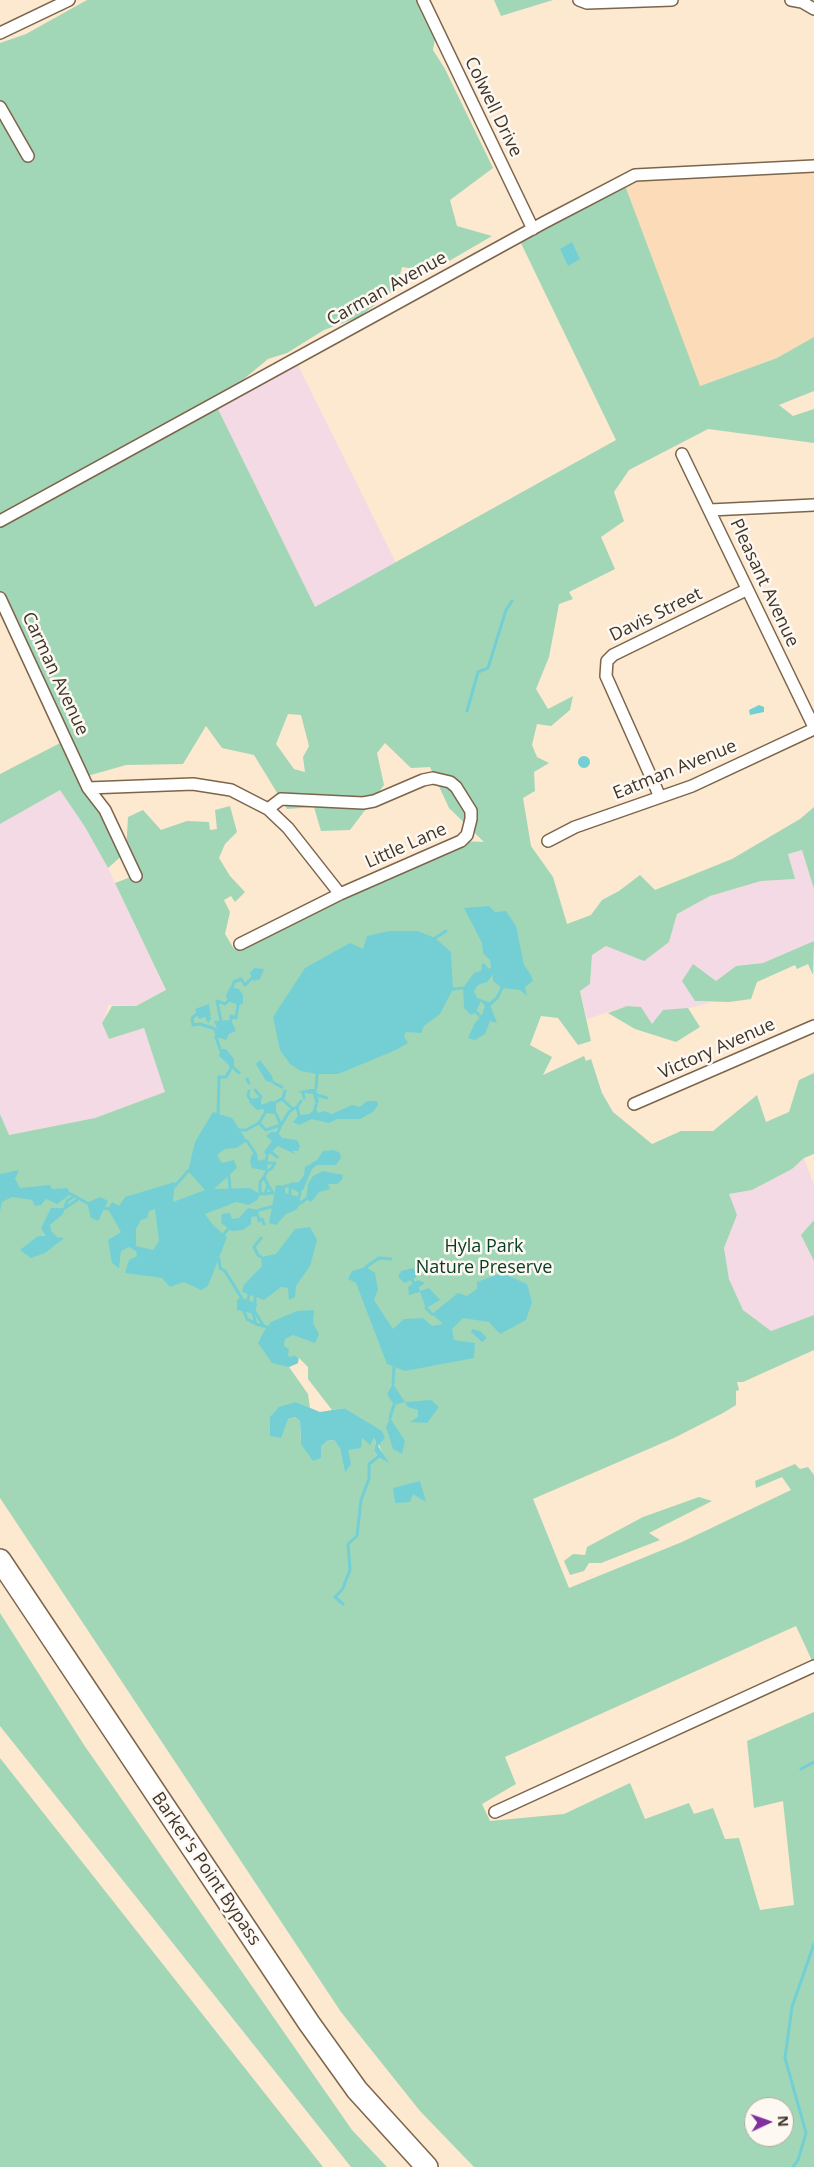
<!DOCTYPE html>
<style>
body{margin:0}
#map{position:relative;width:814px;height:2167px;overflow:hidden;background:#fde8d0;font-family:"Open Sans",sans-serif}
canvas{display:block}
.north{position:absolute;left:744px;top:2097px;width:50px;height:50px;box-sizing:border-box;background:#fdf8f2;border:1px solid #b1aaa1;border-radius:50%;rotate:87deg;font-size:14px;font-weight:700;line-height:20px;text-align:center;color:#3e3428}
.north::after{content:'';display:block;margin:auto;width:18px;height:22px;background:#812f9e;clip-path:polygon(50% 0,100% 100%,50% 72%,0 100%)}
</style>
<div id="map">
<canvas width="814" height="2167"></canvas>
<div class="north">N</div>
</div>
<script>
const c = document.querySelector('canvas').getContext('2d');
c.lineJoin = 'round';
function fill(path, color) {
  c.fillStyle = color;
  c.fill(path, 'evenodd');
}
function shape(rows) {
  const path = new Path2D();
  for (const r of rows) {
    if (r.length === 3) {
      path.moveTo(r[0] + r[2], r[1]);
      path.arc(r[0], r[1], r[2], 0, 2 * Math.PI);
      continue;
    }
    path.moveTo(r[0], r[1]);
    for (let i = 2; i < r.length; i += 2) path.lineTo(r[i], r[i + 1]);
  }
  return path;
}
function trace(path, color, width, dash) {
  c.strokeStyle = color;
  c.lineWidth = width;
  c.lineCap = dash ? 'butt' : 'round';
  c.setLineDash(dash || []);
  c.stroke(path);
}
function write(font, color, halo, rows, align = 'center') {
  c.font = font + ' "Open Sans",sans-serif';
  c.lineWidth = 5;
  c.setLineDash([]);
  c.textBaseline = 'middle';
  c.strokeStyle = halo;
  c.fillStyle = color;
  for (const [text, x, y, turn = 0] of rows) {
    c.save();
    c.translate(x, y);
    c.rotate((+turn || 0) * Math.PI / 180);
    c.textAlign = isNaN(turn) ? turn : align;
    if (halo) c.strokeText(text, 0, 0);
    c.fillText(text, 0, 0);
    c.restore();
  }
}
fill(shape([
 [295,359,396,563,315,608,214,403],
 [60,789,85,827,108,868,166,991,136,1006,108,1005,103,1023,109,1039,144,1028,166,1092,95,1118,8,1135,0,1114,0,824],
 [802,850,814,889,814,941,763,963,736,966,716,981,695,1001,711,1003,688,1008,652,1025,641,1007,627,1006,587,1019,580,990,590,984,592,955,607,946,669,942,677,914,710,896,761,881,794,879,788,854],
 [804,1158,814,1185,814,1220,801,1235,814,1261,814,1315,771,1331,743,1310,729,1279,724,1248,737,1215,728,1194,752,1190,792,1169]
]), '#f3dae4');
fill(shape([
 [814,166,814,337,777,358,699,386,623,180]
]), '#fbdbb8');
fill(shape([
 [87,0,416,0,435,39,433,50,445,69,493,168,450,200,457,226,492,236,432,271,402,267,396,289,359,317,324,330,287,353,268,359,215,403,315,607,616,440,518,237,623,180,700,386,777,358,814,337,814,391,779,405,793,416,814,409,814,443,708,429,629,470,614,492,624,521,601,537,615,569,569,592,573,599,559,604,549,657,536,689,548,709,573,696,570,710,551,726,537,724,532,745,537,757,549,763,534,772,535,791,523,798,531,846,553,877,567,924,591,915,602,900,619,891,640,875,655,890,732,859,800,819,814,807,814,889,802,850,788,854,795,879,761,881,710,896,677,914,669,942,644,961,606,946,592,955,590,984,580,991,591,1041,578,1045,558,1018,541,1016,530,1045,552,1057,543,1075,584,1056,586,1061,591,1059,602,1093,613,1112,652,1144,681,1131,713,1131,757,1095,766,1122,789,1112,799,1080,814,1073,814,1154,804,1158,792,1169,752,1190,729,1194,737,1215,724,1248,729,1279,743,1310,771,1331,814,1315,814,1350,743,1382,737,1382,739,1390,736,1391,736,1405,723,1413,674,1438,533,1499,569,1588,682,1542,791,1490,782,1477,756,1488,755,1481,795,1464,800,1469,808,1467,814,1475,814,1665,796,1626,505,1757,516,1784,482,1804,490,1821,564,1814,630,1783,645,1819,689,1803,694,1814,713,1808,725,1839,739,1838,760,1910,794,1905,783,1801,754,1808,747,1741,814,1712,814,2167,474,2167,420,2111,341,2012,0,1498,0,1114,9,1135,95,1118,165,1092,144,1028,109,1039,102,1023,112,1006,136,1006,166,990,115,883,136,875,125,853,108,868,85,827,60,790,0,824,0,774,66,740,0,598,0,43,26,34],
 [288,714,301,715,309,746,303,757,305,772,294,769,276,744],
 [206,726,222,748,254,755,287,809,314,807,321,831,350,830,384,785,377,753,385,743,411,768,430,767,449,808,484,842,461,841,234,949,225,934,230,912,224,900,231,896,235,902,245,892,230,876,219,858,225,844,237,832,230,806,215,810,217,829,210,830,209,822,187,821,161,830,143,810,128,817,126,851,84,777,126,765,183,764],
 [299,1358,308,1367,308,1379,332,1410,345,1408,369,1423,386,1461,378,1457,374,1450,376,1442,374,1438,362,1438,348,1450,345,1472,340,1449,334,1440,327,1441,320,1446,301,1444,300,1421,295,1417,288,1419,296,1402,310,1408,308,1394,289,1367,298,1363],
 [754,2107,784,2107,784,2137,754,2137],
 [494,0,553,0,501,16],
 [814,941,813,975,808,964,797,969,795,965,757,982,751,999,729,1002,695,1001,682,981,693,964,716,981,736,966,763,963],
 [627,1006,641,1007,652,1024,663,1010,688,1008,700,1027,676,1042,635,1029,608,1013],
 [814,1220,814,1261,801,1235],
 [699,1497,712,1501,649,1533,660,1540,601,1563,589,1563,584,1571,570,1575,564,1561,573,1554,585,1555,587,1547,643,1517],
 [0,1613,84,1745,352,2130,387,2167,351,2167,0,1726],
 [0,1758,323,2167,0,2167]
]), '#a1d7b7');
fill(shape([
 [572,242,580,259,568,266,560,249],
 [759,705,764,707,764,712,750,715,749,710],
 [584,762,6],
 [489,906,495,912,506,911,516,926,524,965,531,975,533,981,525,987,527,996,520,990,502,988,493,981,493,975,487,982,478,985,474,991,477,998,489,1002,497,1023,490,1021,485,1034,475,1040,468,1038,475,1023,482,1015,485,1006,481,1001,476,1012,471,1015,464,1008,463,988,474,973,481,971,482,964,484,963,489,969,491,967,490,960,483,953,482,943,464,908],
 [389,931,418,931,435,938,451,952,453,989,440,1014,424,1026,421,1033,406,1032,404,1036,408,1043,396,1050,338,1074,317,1074,301,1071,290,1064,280,1050,273,1017,305,968,350,943,363,949,367,936],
 [254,968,264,969,260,979,253,981,250,973],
 [230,987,239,989,243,995,243,1004,238,1005,228,1001,226,995],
 [209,1004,211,1019,208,1023,205,1017,199,1019,195,1009],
 [231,1020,236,1031,229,1034,226,1040,216,1037,213,1028,217,1028,214,1021],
 [220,1049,226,1049,234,1059,234,1068,230,1070,229,1065,219,1056],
 [260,1060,272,1076,274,1083,266,1081,256,1064],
 [310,1089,316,1089,319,1102,316,1105,313,1094,297,1092],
 [261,1097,261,1105,271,1101,276,1102,276,1114,265,1113,263,1109,257,1110,249,1102,250,1099],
 [367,1101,377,1101,378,1105,373,1112,360,1119,337,1119,329,1123,312,1119,299,1125,293,1122,299,1115,309,1114,315,1109,319,1113,324,1111,332,1114,352,1105,360,1107],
 [213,1112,232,1118,247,1141,236,1148,225,1149,217,1155,222,1163,234,1160,237,1168,214,1189,250,1188,260,1194,257,1200,249,1205,236,1202,205,1214,213,1225,227,1237,208,1286,201,1290,184,1282,170,1287,162,1278,125,1273,129,1260,137,1256,136,1251,129,1247,121,1251,119,1268,112,1263,108,1240,121,1232,108,1209,112,1202,119,1206,125,1197,175,1182,173,1202,205,1190,188,1171,195,1142],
 [155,1209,159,1241,153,1250,136,1246,136,1229,141,1220,147,1218,149,1211],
 [271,1132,278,1132,282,1138,297,1140,300,1146,298,1151,292,1151,297,1155,278,1146,267,1156,264,1152,272,1141,266,1136],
 [334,1150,340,1153,341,1158,336,1165,317,1165,312,1169,304,1188,300,1193,290,1188,289,1183,299,1182,304,1175,305,1167,317,1160,323,1151],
 [257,1153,258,1161,264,1159,268,1163,267,1171,252,1168,250,1161,252,1154],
 [19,1170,15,1179,20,1188,50,1185,52,1189,67,1188,71,1194,57,1204,46,1199,41,1205,35,1206,32,1200,12,1197,2,1202,0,1211,0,1174],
 [323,1171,343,1175,342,1180,337,1184,328,1184,330,1189,319,1192,311,1202,306,1199,308,1184,313,1176],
 [276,1185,285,1186,285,1193,299,1197,301,1203,296,1210,286,1214,276,1225,269,1223],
 [100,1197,108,1201,98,1221,91,1218,87,1203],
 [51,1208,65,1208,63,1214,50,1225,51,1231,57,1237,64,1238,45,1253,31,1258,20,1250,38,1236,46,1236,41,1228],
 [248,1208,259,1210,258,1216,251,1217,251,1224,243,1230,232,1231,221,1223,222,1214,230,1213,232,1219,239,1218],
 [310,1227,317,1240,310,1266,296,1286,295,1297,289,1300,288,1288,281,1287,264,1300,242,1292,244,1285,262,1266,261,1257,276,1254,295,1229],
 [366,1267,375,1273,378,1290,374,1300,393,1329,404,1319,423,1318,432,1326,443,1324,432,1314,458,1293,467,1296,477,1289,477,1282,502,1273,527,1284,532,1302,526,1320,500,1334,489,1322,463,1318,452,1329,454,1340,475,1343,474,1358,405,1371,387,1364,356,1283,348,1279,352,1271],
 [413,1268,415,1271,423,1270,415,1278,405,1283,398,1277,401,1271],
 [418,1280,425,1283,419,1287,420,1291,429,1288,440,1300,426,1308,420,1292,409,1295,408,1287],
 [241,1297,257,1304,255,1314,237,1310,237,1300],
 [314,1310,313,1323,319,1334,315,1343,293,1335,285,1339,284,1346,289,1349,288,1356,292,1357,294,1355,298,1358,298,1363,289,1367,272,1363,258,1343,264,1331,271,1322,297,1311],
 [472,1329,480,1331,487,1338,482,1342,471,1332],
 [393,1384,405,1402,431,1400,439,1407,427,1423,410,1422,418,1417,418,1410,408,1407,405,1402,394,1405,387,1394],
 [296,1402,320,1412,345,1408,382,1431,385,1438,378,1446,389,1463,378,1457,374,1450,376,1442,374,1438,370,1445,362,1438,361,1448,348,1450,351,1464,345,1473,340,1449,334,1440,327,1441,321,1446,321,1458,313,1461,301,1444,300,1421,295,1417,288,1419,281,1438,270,1436,270,1417,279,1407],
 [390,1418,405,1441,402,1454,393,1449,386,1427],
 [420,1481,426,1502,413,1494,410,1502,395,1503,393,1488]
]), '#74cfd5');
trace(shape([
 [467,711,478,672,488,668,506,610,512,601],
 [435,938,446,931],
 [232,988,234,982,241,979,245,985,252,978],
 [453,989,463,988],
 [490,1004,497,998,502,988],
 [476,1012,481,1017],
 [197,1014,192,1018,193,1025,200,1024,213,1028],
 [231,1020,231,1016,236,1018,238,1005],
 [221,1021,217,1001,225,1004,228,1001],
 [216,1037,220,1049],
 [234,1068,239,1073],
 [247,1079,249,1083],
 [274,1083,282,1087],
 [316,1089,317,1074],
 [255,1090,261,1097],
 [249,1091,248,1096,250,1099],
 [303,1093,304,1098],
 [317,1095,327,1098],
 [282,1099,293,1109,297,1107],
 [276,1102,283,1098,285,1091],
 [315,1109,316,1105],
 [218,1114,219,1077,226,1077,230,1070],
 [276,1114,281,1125,278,1132],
 [299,1115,297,1107,301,1101],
 [259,1123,266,1130,281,1125,289,1112,293,1109],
 [239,1130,246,1130,259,1123,265,1113],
 [247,1141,255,1153],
 [271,1152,277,1157],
 [266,1161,267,1156],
 [268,1163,275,1163],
 [229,1176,230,1189],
 [264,1177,260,1182,260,1194,273,1193,268,1185],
 [175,1186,188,1171],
 [285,1186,290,1186],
 [71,1194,87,1203],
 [265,1194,268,1185,264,1177,267,1171,271,1169,275,1163],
 [290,1195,290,1188],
 [299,1197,300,1193],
 [301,1203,306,1199],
 [65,1207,67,1201,73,1197],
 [65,1208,77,1200],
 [105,1208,108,1209],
 [259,1210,271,1207],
 [258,1216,259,1221,262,1219,264,1224],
 [224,1234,229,1228],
 [261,1257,258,1255,254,1247,261,1238],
 [219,1259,220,1268,225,1271,241,1297],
 [366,1267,379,1258,391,1259],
 [412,1280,414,1283],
 [248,1300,249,1294],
 [255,1303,255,1297],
 [426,1308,432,1314],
 [244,1311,247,1319,256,1324],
 [255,1312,263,1325],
 [253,1313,256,1324,267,1327],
 [393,1384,394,1367],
 [390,1418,394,1405],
 [343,1604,335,1597,342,1590,350,1570,348,1544,357,1536,361,1500,369,1479,369,1464,378,1457],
 [801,1769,814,1762],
 [793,2167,798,2160,806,2133,785,2058,792,2007,814,1944]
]), '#74cfd5', 3);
const street = shape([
 [423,0,533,229],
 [579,0,587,3,672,0],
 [791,0,802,2,814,9],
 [0,33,69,0],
 [0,107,28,156],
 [682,454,814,727],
 [710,510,814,505],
 [0,521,545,222,635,175,814,166],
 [0,598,88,788,105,810,136,876],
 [88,788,193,784,231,790,268,809,288,828,340,894],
 [660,797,606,676,607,661,613,655,746,590],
 [548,841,575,827,692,786,814,729],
 [240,944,340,894,461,841,467,835,471,819,471,811,456,787,450,782,433,778,423,780,374,801,363,803,281,799,268,809],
 [634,1104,814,1026],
 [495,1812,814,1666]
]);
const highway = shape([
 [0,1560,309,2023,357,2090,427,2167]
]);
trace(street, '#7c654a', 14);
trace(highway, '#7c654a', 24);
trace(street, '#fff', 11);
trace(highway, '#fff', 21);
write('18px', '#3e3428', '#fdf8f2', [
 ["Colwell Drive",493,107,64],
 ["Carman Avenue",387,289,-29],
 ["Pleasant Avenue",764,583,65],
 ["Davis Street",656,615,-26],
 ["Carman Avenue",55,674,65],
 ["Eatman Avenue",675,770,-22],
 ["Little Lane",406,846,-24],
 ["Victory Avenue",717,1049,-24],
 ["Barker's Point Bypass",206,1869,56]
]);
write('18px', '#033b23', '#fdf8f2', [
 ["Hyla Park",484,1247],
 ["Nature Preserve",484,1268]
]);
</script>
